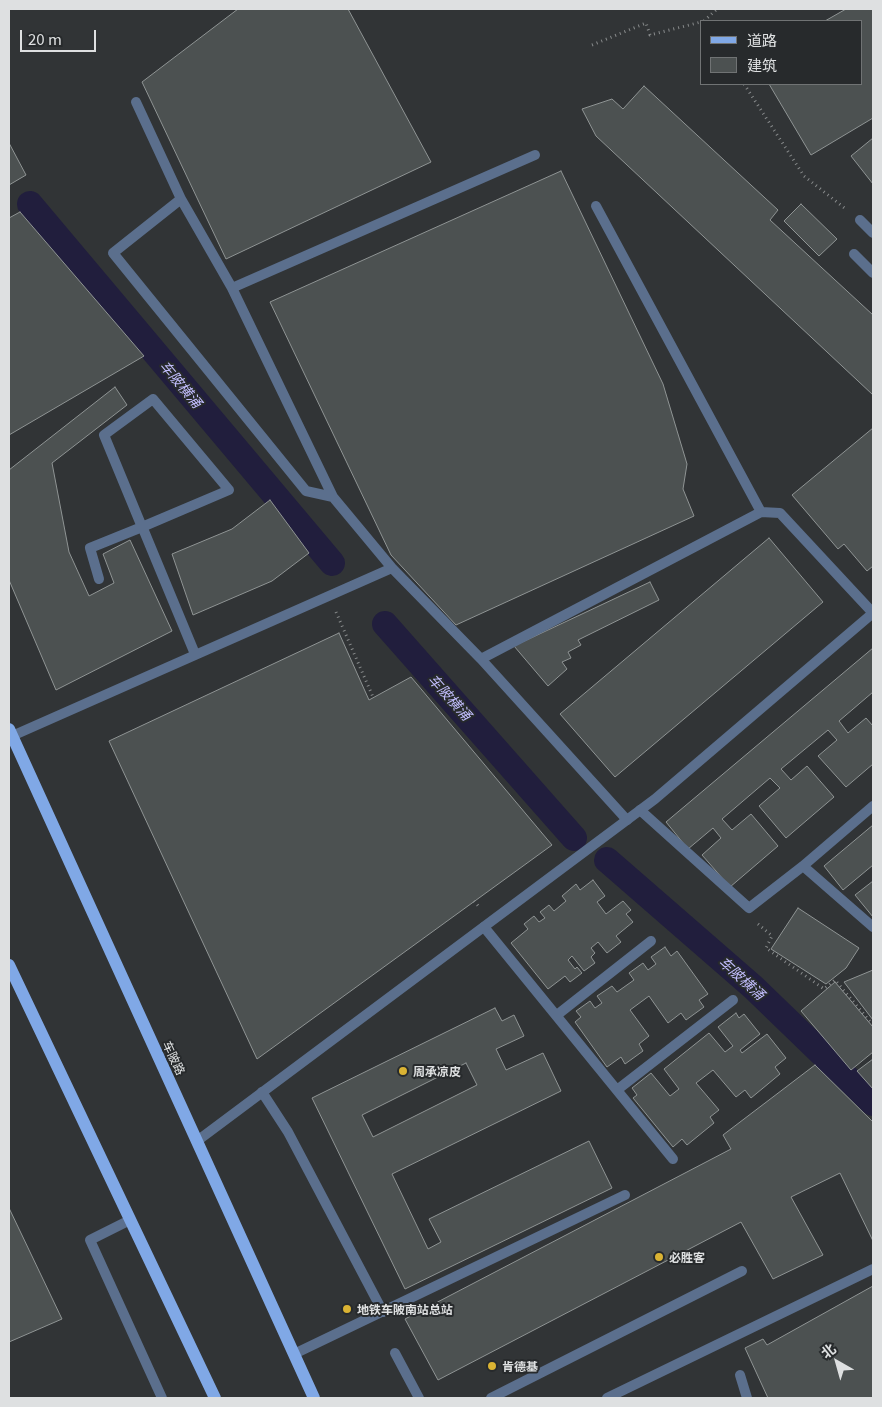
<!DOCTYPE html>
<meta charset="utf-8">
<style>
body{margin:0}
#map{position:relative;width:882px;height:1407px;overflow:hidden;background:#313436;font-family:Georgia,"Noto Sans SC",serif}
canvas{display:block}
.frame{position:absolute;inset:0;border:10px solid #dee0e1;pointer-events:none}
.legend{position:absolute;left:700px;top:20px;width:162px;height:65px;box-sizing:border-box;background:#272a2c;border:1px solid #707374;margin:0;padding:6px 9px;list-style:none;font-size:15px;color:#dee0e1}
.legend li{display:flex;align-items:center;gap:10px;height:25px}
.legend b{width:25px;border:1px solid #707374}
.north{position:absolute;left:812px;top:1337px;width:50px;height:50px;-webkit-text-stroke:4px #272a2c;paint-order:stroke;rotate:322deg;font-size:14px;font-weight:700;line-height:20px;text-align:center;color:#dee0e1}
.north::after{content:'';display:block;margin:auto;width:18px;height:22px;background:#dee0e1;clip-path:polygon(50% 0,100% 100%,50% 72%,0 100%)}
.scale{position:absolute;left:20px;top:30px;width:76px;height:22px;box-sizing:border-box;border:2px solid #dee0e1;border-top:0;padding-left:6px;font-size:15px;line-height:18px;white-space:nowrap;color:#dee0e1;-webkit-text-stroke:4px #272a2c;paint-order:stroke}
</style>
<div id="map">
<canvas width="882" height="1407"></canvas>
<div class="frame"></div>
<ul class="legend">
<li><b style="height:6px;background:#80a8e6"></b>道路</li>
<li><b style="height:14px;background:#4c5151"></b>建筑</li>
</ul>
<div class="north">北</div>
<div class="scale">20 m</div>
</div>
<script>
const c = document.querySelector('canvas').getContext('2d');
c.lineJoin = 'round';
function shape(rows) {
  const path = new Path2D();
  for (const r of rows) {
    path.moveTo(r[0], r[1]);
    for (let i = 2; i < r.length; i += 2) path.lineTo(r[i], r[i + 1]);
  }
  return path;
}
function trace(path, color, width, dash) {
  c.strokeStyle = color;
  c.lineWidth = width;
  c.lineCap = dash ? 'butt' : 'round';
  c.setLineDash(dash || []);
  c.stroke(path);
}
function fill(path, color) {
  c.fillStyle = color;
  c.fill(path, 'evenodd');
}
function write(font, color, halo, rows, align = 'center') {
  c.font = font + ' Georgia,"Noto Sans SC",serif';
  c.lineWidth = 4;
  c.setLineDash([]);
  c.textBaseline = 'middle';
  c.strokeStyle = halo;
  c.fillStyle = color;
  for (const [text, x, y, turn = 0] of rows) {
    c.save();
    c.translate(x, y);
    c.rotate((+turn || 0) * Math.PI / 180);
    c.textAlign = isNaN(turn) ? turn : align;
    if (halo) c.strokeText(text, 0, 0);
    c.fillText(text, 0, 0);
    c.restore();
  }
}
trace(shape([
 [30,204,332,563],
 [385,624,574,838],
 [607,860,753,987,873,1103]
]), '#211e3d', 26);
const building = shape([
 [238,9,348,9,431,162,226,259,142,82,238,9],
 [846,9,873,9,873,118,811,155,769,84,861,84,861,21,825,21,846,9],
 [644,86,778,210,770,220,873,315,873,395,596,136,582,109,612,99,623,109,644,86],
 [873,138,873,184,851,156,873,138],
 [9,143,26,175,9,185,9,143],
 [561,171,663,384,687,464,683,489,694,516,456,625,391,555,270,302,561,171],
 [801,204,837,239,819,256,784,221,801,204],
 [20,212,144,356,9,435,9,218,20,212],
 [115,387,127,405,52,463,69,552,89,596,114,583,103,554,130,540,172,631,56,690,9,580,9,470,115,387],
 [873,428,873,566,867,571,844,544,838,549,792,495,873,428],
 [270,500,309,553,272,581,193,615,172,554,232,529,270,500],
 [769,538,823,602,615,777,560,714,769,538],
 [650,582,659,600,578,640,581,645,568,652,571,658,562,662,567,669,548,686,514,646,650,582],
 [339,633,369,700,411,677,552,845,257,1059,109,741,339,633],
 [873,648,873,692,839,721,848,733,866,718,873,726,873,764,846,787,818,756,837,740,828,730,781,769,791,780,807,766,834,797,786,838,759,806,780,788,770,778,722,819,732,830,751,814,778,846,730,887,702,855,721,838,713,828,688,849,666,822,873,648],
 [873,825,873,865,843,890,824,866,873,825],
 [593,880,605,896,597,902,606,914,623,901,631,910,626,914,633,922,616,936,621,942,607,953,598,942,591,948,595,953,591,957,595,963,584,971,572,956,568,960,575,969,577,967,582,973,570,982,565,976,548,989,511,943,528,929,524,924,534,916,539,922,545,918,540,912,549,905,554,911,566,901,562,896,576,884,580,890,593,880],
 [873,881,873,917,855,895,873,881],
 [798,908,859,948,846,968,826,984,771,949,798,908],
 [665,947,671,956,677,951,708,994,699,1000,704,1007,686,1020,681,1013,668,1023,649,996,630,1010,649,1036,639,1044,643,1051,625,1064,621,1057,607,1067,575,1022,581,1017,576,1011,590,1001,595,1008,602,1003,597,996,612,986,617,992,634,980,629,973,643,963,648,970,656,964,651,957,665,947],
 [873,970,873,1020,844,982,873,970],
 [835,982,873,1027,873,1052,851,1070,801,1011,835,982],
 [495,1008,502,1021,514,1015,524,1036,496,1049,506,1070,543,1053,561,1091,392,1174,428,1249,441,1242,429,1219,589,1141,612,1188,405,1289,312,1098,495,1008],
 [466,1063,477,1085,373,1137,362,1115,466,1063],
 [736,1013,739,1018,744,1014,760,1034,740,1050,742,1053,767,1034,786,1058,775,1067,780,1074,751,1098,745,1090,736,1097,713,1070,696,1083,719,1110,710,1117,714,1123,687,1145,682,1139,673,1147,633,1098,637,1095,632,1088,651,1073,670,1096,679,1089,664,1069,709,1033,725,1052,733,1046,718,1027,736,1013],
 [873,1059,873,1089,857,1071,873,1059],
 [815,1065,873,1122,873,1241,840,1173,791,1197,823,1255,773,1279,741,1222,438,1380,405,1319,731,1149,723,1135,815,1065],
 [9,1208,62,1319,9,1342,9,1208],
 [873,1286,873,1398,768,1398,745,1348,763,1339,767,1345,873,1286]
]);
fill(building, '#4c5151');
trace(building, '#8f9494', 1);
trace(shape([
 [704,21,717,9],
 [592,45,646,23,650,35,701,22],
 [744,84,804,176,847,210],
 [336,612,373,697],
 [474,901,480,908],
 [758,924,772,936,766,948,824,989,835,980,873,1025]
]), '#888b8c', 3, [1, 4]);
trace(shape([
 [136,102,181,199,113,253,306,491,333,497],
 [181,199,232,288],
 [596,206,761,512],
 [854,254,873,273],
 [392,568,333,497,232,288,535,155],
 [99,579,90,548,142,527,229,490,153,399,104,435,142,527,144,531,195,654],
 [481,659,761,512,780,513,873,613],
 [12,736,392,568,481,659,627,820],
 [640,810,749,908,803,866,873,806],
 [803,866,873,927],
 [484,927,673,1159],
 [557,1015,651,941],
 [617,1090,733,1000],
 [262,1092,288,1132,383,1312],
 [130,1220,90,1240,162,1398],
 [395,1353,419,1398],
 [294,1354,625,1195],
 [740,1375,747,1398],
 [491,1398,742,1271]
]), '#5b6f8d', 10);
trace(shape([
 [860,220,873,233],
 [197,1141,655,799,873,613],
 [607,1398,873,1269]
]), '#5b6f8d', 10);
trace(shape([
 [9,729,314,1398],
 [9,965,215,1398]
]), '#80a8e6', 12);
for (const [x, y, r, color] of [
 [403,1071,5,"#dab333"],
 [659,1257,5,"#dab333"],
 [347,1309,5,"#dab333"],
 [492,1366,5,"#dab333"]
]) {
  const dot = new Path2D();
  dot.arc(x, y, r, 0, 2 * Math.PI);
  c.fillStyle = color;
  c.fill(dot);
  trace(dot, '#272a2c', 2);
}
write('12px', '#dee0e1', '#272a2c', [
 ["车陂路",174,1058,65]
]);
write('bold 12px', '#dee0e1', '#272a2c', [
 ["周承凉皮",413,1071],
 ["必胜客",669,1257],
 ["地铁车陂南站总站",357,1309],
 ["肯德基",502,1366]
], 'left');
write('italic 14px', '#c1bdfc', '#272a2c', [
 ["车陂横涌",181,384,50],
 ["车陂横涌",450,697,48],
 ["车陂横涌",742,978,42]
]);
</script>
